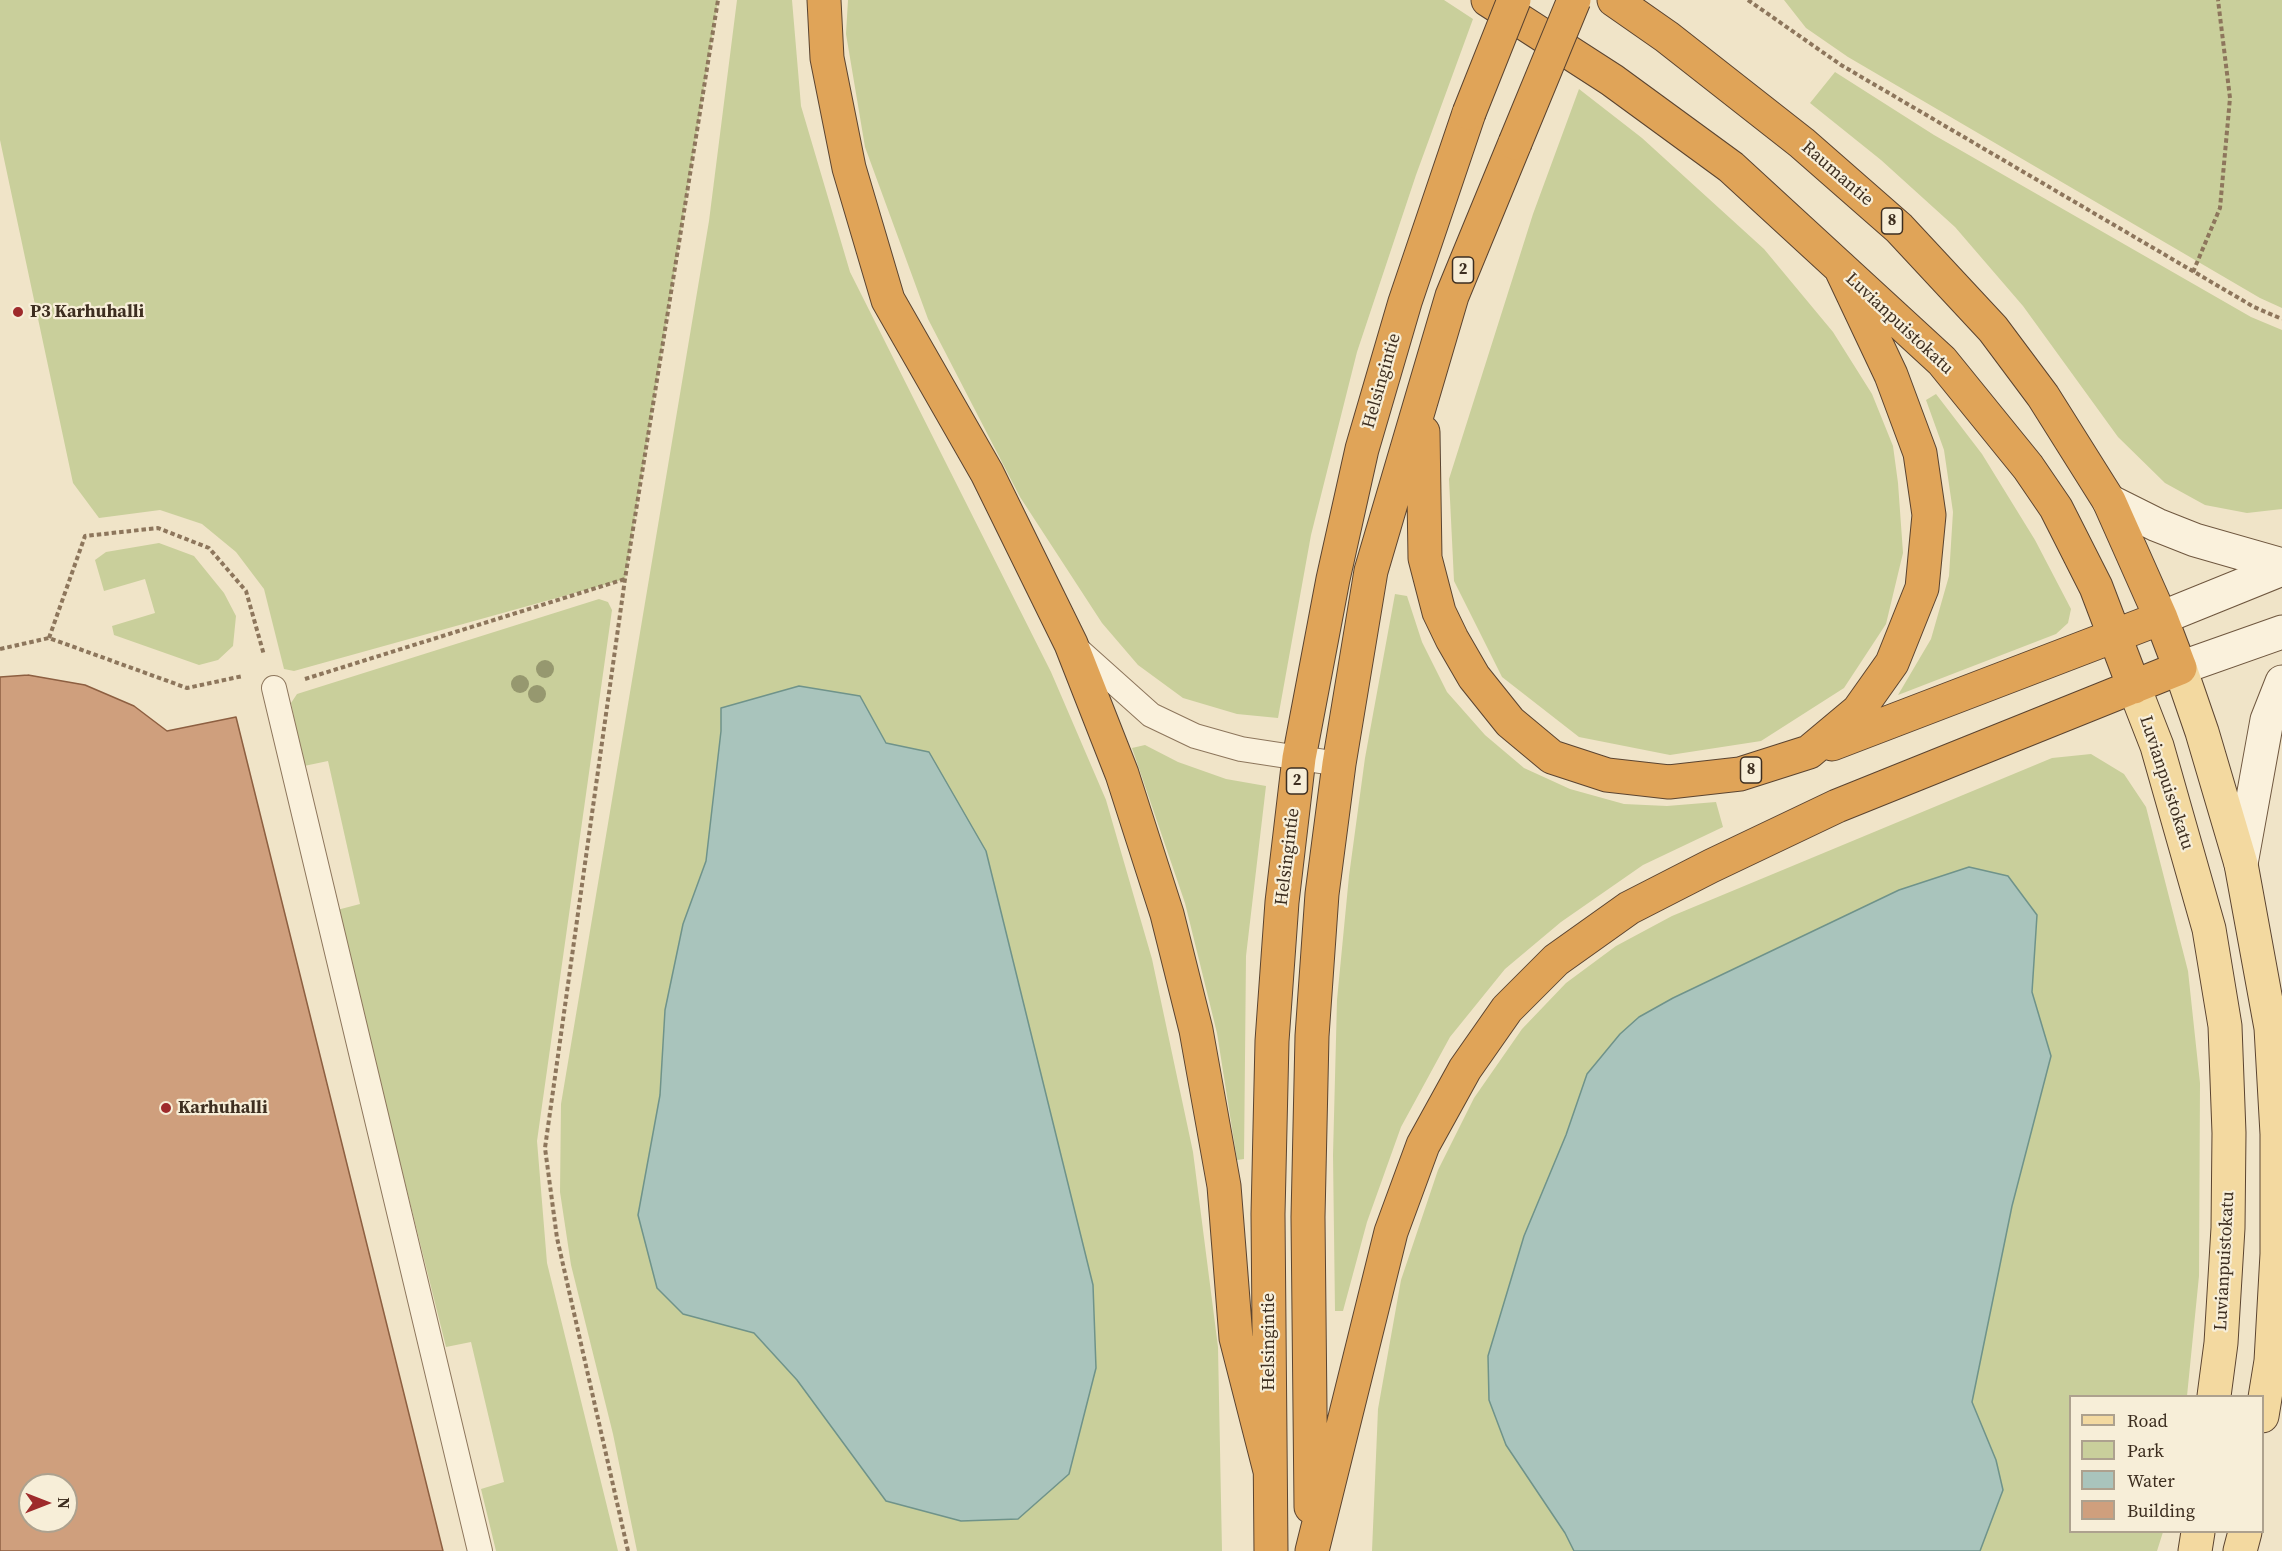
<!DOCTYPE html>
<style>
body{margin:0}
#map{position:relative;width:2282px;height:1551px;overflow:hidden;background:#f0e4c8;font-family:"Source Serif 4",serif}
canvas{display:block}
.legend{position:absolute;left:2069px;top:1395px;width:195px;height:138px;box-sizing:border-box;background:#f7eed8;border:2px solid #ada18e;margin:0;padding:8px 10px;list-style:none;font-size:18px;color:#3d2e20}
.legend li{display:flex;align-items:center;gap:12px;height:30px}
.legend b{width:30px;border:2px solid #ada18e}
.north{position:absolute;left:18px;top:1473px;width:60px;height:60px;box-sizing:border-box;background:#f7eed8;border:2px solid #ada18e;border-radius:50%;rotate:90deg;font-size:16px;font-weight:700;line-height:24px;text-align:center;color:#3d2e20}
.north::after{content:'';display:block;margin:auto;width:21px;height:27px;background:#9e2a2b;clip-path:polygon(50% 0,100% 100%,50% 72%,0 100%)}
</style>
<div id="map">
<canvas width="2282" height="1551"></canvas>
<ul class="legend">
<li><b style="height:8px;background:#f3d9a0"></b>Road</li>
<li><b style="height:16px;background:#c9cf9b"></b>Park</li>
<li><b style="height:16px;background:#a9c4bc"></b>Water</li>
<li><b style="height:16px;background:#cf9f7d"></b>Building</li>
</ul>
<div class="north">N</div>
</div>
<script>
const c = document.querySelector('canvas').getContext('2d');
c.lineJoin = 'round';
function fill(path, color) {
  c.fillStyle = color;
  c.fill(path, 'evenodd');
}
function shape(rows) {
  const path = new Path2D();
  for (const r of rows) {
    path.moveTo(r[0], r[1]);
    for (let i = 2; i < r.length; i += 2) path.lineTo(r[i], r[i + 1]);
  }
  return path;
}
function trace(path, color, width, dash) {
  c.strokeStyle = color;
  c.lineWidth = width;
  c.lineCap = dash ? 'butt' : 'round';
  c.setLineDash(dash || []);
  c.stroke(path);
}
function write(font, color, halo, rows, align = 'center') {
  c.font = font + ' "Source Serif 4",serif';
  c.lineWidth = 4.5;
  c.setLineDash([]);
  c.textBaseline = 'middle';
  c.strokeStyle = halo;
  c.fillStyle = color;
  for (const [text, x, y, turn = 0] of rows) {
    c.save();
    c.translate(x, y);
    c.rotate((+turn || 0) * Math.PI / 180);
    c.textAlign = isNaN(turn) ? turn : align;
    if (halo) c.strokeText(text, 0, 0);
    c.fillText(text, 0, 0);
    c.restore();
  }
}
fill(shape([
 [0,0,718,0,625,579,294,671,284,669,264,589,236,552,202,524,160,510,99,518,73,483,0,140],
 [737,0,792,0,801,106,850,272,1051,672,1106,800,1152,959,1193,1152,1218,1347,1222,1551,637,1551,613,1434,571,1265,560,1192,561,1104,709,221],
 [860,696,886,743,929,752,1081,1426,1069,1474,797,1380,754,1333,683,1314,658,1289,638,1215,660,1095,665,1010,683,924,706,861,721,731,721,708],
 [848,0,1444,0,1473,19,1416,175,1357,352,1311,535,1278,718,1237,714,1183,698,1138,665,1102,623,1020,497,928,319,865,147,846,34],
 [1784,0,2282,0,2282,308,2260,298,1848,57,1806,28],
 [1835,72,1934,135,2251,317,2282,330,2282,509,2247,513,2205,505,2165,483,2118,437,2023,306,1955,227,1881,160,1810,103],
 [1579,89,1642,138,1764,249,1833,332,1872,394,1893,446,1898,483,1903,553,1886,624,1844,688,1761,741,1670,755,1579,737,1502,677,1454,581,1449,479,1533,214],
 [1936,394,1982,454,2035,540,2071,609,2068,623,2056,634,1898,695,1931,639,1949,576,1953,512,1944,450,1926,400],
 [159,543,194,556,224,593,236,616,233,646,218,660,199,665,114,635,112,626,155,613,145,579,104,591,95,560,106,552],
 [1395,594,1407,596,1422,642,1447,692,1485,735,1524,768,1570,789,1624,804,1667,806,1716,802,1723,827,1643,865,1561,922,1505,969,1450,1037,1401,1127,1367,1222,1343,1311,1335,1311,1333,1155,1337,1000,1349,876,1365,758],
 [599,599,608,602,612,610,537,1141,547,1263,618,1551,496,1551,481,1489,504,1482,471,1342,446,1347,337,910,360,904,328,761,304,766,291,703,297,694],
 [1145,745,1178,762,1226,779,1266,786,1246,956,1244,1159,1237,1160,1217,1033,1185,903,1132,748],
 [2091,754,2124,774,2146,807,2188,971,2200,1083,2199,1276,2187,1396,2070,1396,2070,1532,2163,1532,2157,1551,1372,1551,1378,1409,1401,1280,1438,1170,1474,1098,1522,1029,1566,983,1616,946,1672,916,2052,758]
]), '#c9cf9b');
const water = shape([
 [799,686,860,696,886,743,929,752,986,851,1093,1285,1096,1368,1069,1474,1018,1519,961,1521,886,1501,797,1380,754,1333,683,1314,657,1288,638,1215,660,1095,665,1010,683,924,706,861,721,731,721,708,799,686],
 [1969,867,2008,876,2037,915,2032,992,2051,1056,2012,1206,1972,1402,1996,1460,2003,1490,1980,1551,1574,1551,1565,1533,1506,1445,1489,1400,1488,1356,1524,1236,1566,1135,1587,1074,1620,1034,1639,1017,1673,998,1899,890,1969,867]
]);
fill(water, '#a9c4bc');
trace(water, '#6f938a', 1.5);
const building = shape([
 [28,675,85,685,134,706,167,731,236,717,443,1551,0,1551,0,677,28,675],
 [30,1485,66,1485,66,1521,30,1521,30,1485]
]);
fill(building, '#cf9f7d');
trace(building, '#8d5f41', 1.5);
const lane = shape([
 [1075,647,1151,715,1195,736,1241,749,1339,764],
 [274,688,480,1551]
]);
const secondary = shape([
 [2109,501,2157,525,2195,540,2282,565],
 [2161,618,2282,569],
 [2180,668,2282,632],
 [2241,864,2267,720,2282,682]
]);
const primary = shape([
 [2180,668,2202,732,2241,864,2271,1028,2277,1134,2277,1254,2271,1361,2262,1416],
 [2134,687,2157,746,2209,929,2225,1026,2229,1133,2228,1228,2221,1343,2214,1396],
 [2195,1551,2198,1532],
 [2240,1551,2245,1532]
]);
const highway = shape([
 [824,0,827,58,849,168,888,300,987,473,1071,644,1122,774,1167,914,1196,1030,1224,1186,1236,1338,1270,1471],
 [1488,0,1612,80,1731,167,1942,361,2028,467,2056,508,2096,587,2134,687],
 [1423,432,1425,558,1439,612,1452,639,1474,677,1510,722,1552,757,1607,775,1669,782,1740,774,1809,752,1858,711,1892,663,1922,588,1929,515,1920,453,1891,375,1840,267],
 [1832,744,2161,618],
 [1311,1507,1308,1217,1312,1036,1322,894,1339,764,1371,571,1452,296,1515,143],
 [1271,1551,1268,1214,1272,1041,1282,902,1299,758,1333,579,1362,449,1405,302,1469,113],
 [1312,1551,1391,1232,1423,1145,1465,1069,1507,1009,1556,960,1629,908,1711,866,1837,806,2180,668,2161,618,2109,501,2043,396,1993,329,1899,228,1802,143,1667,37,1614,0]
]);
trace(lane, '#8d765c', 26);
trace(secondary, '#6f573f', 35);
trace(primary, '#5b4430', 35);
trace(highway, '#5b4430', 35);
trace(shape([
 [1748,0,1841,65,2254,307,2282,319],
 [2193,272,2220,208,2230,98,2218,0],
 [49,638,85,536,158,528,209,548,246,591,264,655],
 [0,649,49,638,187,688,243,676],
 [305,679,625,579],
 [628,1551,557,1238,545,1148,625,579,718,0]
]), '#8d765c', 4, [4.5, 3]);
trace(lane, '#faf1dc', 24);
trace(secondary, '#faf1dc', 33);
trace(primary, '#f3d9a0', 33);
trace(highway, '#e0a458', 33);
const highwayBridge = shape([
 [1469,113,1514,0],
 [1515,143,1574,0]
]);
trace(highwayBridge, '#5b4430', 35, []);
trace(highwayBridge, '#e0a458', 33);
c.fillStyle = '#96986f';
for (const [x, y] of [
 [545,669],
 [520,684],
 [537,694]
]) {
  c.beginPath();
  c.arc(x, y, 9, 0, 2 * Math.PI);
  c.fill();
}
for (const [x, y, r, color] of [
 [18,312,6,"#9e2a2b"],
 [166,1108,6,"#9e2a2b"]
]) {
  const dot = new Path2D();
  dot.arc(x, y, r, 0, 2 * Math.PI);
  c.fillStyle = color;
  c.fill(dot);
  trace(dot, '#f7eed8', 2);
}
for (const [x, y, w] of [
 [1892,221,21],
 [1463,270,21],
 [1751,770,21],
 [1297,781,21]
]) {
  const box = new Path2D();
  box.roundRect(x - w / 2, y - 13, w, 26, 4.5);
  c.fillStyle = '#f7eed8';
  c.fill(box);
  trace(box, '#3d2e20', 1.5);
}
write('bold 16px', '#3d2e20', null, [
 ["8",1892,221],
 ["2",1463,270],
 ["8",1751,770],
 ["2",1297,781]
]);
write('18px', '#3d2e20', '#f7eed8', [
 ["Raumantie",1837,174,41],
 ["Luvianpuistokatu",1899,324,43],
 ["Helsingintie",1382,381,-74],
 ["Luvianpuistokatu",2166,783,72],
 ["Helsingintie",1288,857,-83],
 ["Luvianpuistokatu",2225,1261,-87],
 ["Helsingintie",1269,1342,-90]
]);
write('bold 18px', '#3d2e20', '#f7eed8', [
 ["P3 Karhuhalli",30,312],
 ["Karhuhalli",178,1108]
], 'left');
</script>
